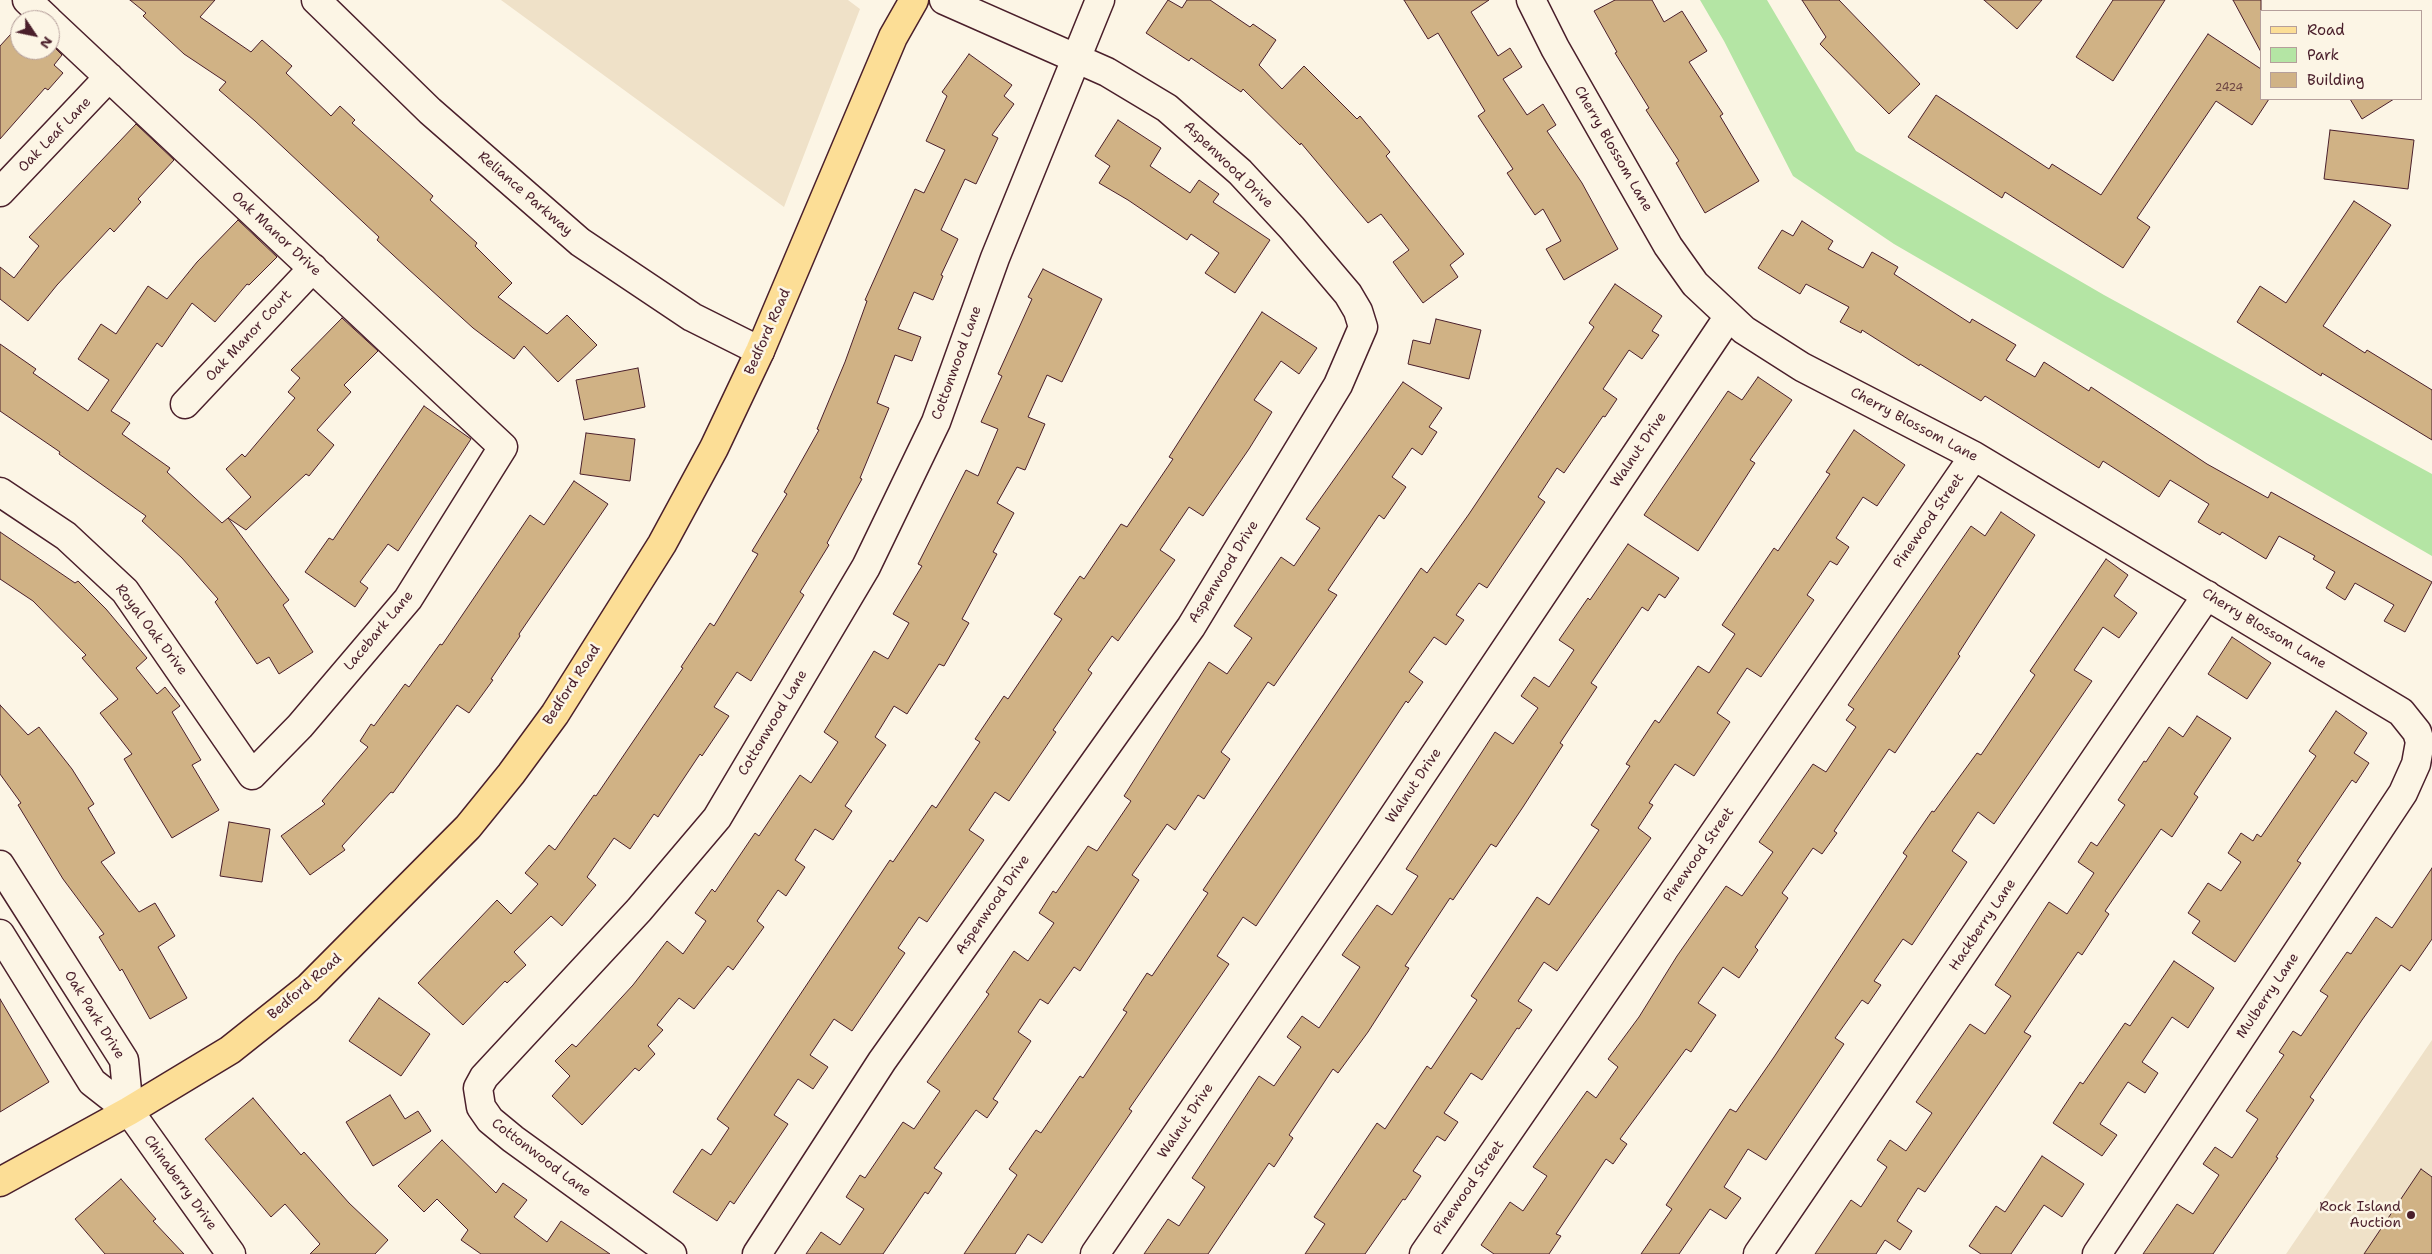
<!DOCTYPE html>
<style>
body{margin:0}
#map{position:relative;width:2432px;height:1254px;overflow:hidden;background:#fcf5e5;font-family:"Shantell Sans",sans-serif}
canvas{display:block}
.legend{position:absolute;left:2260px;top:10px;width:162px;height:90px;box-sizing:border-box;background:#fcf5e5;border:1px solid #b59f9b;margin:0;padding:6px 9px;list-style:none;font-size:15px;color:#4a1f2b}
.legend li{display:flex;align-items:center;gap:10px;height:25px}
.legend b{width:25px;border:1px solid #b59f9b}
.north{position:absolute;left:10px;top:10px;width:50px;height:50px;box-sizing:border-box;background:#fcf5e5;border:1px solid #b59f9b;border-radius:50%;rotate:124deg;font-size:14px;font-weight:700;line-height:20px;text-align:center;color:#4a1f2b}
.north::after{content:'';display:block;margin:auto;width:18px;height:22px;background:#4a1f2b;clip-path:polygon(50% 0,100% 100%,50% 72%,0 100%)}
</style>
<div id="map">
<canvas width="2432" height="1254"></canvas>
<ul class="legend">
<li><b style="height:6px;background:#fcde96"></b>Road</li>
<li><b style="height:14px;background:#b4e5a4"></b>Park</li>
<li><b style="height:14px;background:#d0b285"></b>Building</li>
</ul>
<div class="north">N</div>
</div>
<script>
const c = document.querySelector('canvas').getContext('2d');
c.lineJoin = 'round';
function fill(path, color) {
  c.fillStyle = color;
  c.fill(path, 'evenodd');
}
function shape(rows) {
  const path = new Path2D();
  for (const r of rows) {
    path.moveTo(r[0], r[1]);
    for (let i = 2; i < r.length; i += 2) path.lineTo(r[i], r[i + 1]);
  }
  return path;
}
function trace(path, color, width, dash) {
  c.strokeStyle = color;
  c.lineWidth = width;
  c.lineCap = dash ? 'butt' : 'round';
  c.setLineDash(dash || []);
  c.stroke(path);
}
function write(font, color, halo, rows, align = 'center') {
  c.font = font + ' "Shantell Sans",sans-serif';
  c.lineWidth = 5;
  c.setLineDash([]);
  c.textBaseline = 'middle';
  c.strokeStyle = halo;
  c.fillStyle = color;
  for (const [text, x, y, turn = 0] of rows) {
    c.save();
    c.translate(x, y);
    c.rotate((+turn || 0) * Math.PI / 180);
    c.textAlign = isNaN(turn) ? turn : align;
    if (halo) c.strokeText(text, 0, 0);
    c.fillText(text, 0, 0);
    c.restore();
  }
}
fill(shape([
 [501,0,848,0,860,9,784,207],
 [2432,1040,2432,1254,2286,1254]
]), '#efe1c8');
fill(shape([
 [1700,0,1767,0,1856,151,2104,295,2432,474,2432,556,1894,244,1793,176,1724,41]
]), '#b4e5a4');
const building = shape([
 [130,0,215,0,200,17,251,52,262,40,292,66,286,73,331,116,340,106,355,120,352,123,433,196,430,200,477,243,475,246,512,283,498,297,547,334,567,315,597,345,558,382,524,346,514,359,473,328,407,268,377,240,379,237,255,121,219,90,226,82,184,54,143,16,146,13,130,0],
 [1168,0,1182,8,1187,0,1210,0,1250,27,1253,24,1276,40,1259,65,1282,89,1304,66,1357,119,1360,116,1390,152,1386,156,1464,254,1450,265,1458,277,1423,303,1393,262,1409,250,1381,214,1368,223,1301,143,1300,145,1243,89,1241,92,1191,58,1189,61,1146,33,1168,0],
 [1404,0,1489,0,1471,12,1498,56,1510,48,1522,67,1503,79,1527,115,1543,104,1556,125,1547,131,1582,183,1618,249,1564,280,1546,249,1561,241,1543,209,1535,215,1507,173,1513,169,1478,116,1485,111,1438,33,1428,39,1404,0],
 [1615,0,1652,0,1664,22,1682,11,1707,51,1689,62,1723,114,1720,116,1759,181,1705,213,1676,163,1679,161,1646,110,1649,108,1615,53,1617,52,1594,11,1615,0],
 [1802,0,1839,0,1920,84,1889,114,1820,44,1826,37,1802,0],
 [1984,0,2042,0,2017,29,1984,0],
 [2113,0,2165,0,2113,81,2076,57,2113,0],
 [2233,0,2261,0,2261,52,2233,0],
 [20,24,20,50,50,50,50,43,62,55,54,65,63,73,48,90,45,88,0,139,0,46,20,24],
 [2208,34,2261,69,2261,99,2269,99,2252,125,2216,101,2137,218,2150,227,2123,268,2005,192,2002,198,1908,137,1936,95,2049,169,2052,164,2101,195,2208,34],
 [969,54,1012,85,1004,96,1014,104,992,135,998,138,976,184,965,179,941,230,958,239,941,275,943,276,933,300,914,292,898,329,921,337,912,361,895,355,877,403,889,408,860,478,862,479,827,543,829,545,800,592,804,595,751,681,737,672,714,707,729,716,702,756,700,754,658,817,654,814,630,849,614,838,587,877,596,885,562,926,551,916,514,952,526,965,507,983,505,981,463,1025,418,983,497,900,511,914,538,884,525,873,549,845,555,850,594,795,596,796,683,668,681,667,710,623,714,626,758,554,752,551,787,494,784,492,819,430,817,429,845,362,867,301,865,300,895,233,915,189,924,193,945,150,926,141,947,96,942,92,969,54],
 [2350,99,2394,99,2362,119,2350,99],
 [1118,120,1161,148,1150,166,1190,193,1199,180,1219,194,1213,202,1270,240,1235,293,1205,273,1219,253,1191,234,1187,240,1128,200,1099,183,1110,166,1095,156,1118,120],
 [136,124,174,160,138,199,141,202,114,232,110,228,57,285,28,321,0,299,0,267,14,278,39,246,29,237,136,124],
 [2330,130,2414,140,2408,189,2324,179,2330,130],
 [2354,201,2391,225,2323,326,2365,353,2367,350,2432,390,2432,440,2322,373,2321,376,2237,322,2260,286,2286,303,2354,201],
 [238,220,277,257,249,285,247,284,215,322,192,303,162,347,157,343,111,411,130,423,122,434,170,468,167,472,222,523,228,518,289,600,283,605,313,652,279,674,269,657,257,664,215,602,218,599,182,558,142,521,146,516,59,454,60,452,0,411,0,344,36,369,33,373,88,411,109,380,78,359,101,324,116,334,148,286,167,299,197,262,238,220],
 [1802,221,1833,241,1828,249,1863,268,1872,252,1898,267,1894,274,1970,323,1972,319,2016,345,2006,360,2035,377,2044,362,2089,391,2091,387,2207,464,2268,498,2271,492,2432,582,2405,632,2384,621,2394,605,2355,583,2345,600,2326,588,2335,572,2313,559,2315,556,2279,536,2266,559,2222,532,2220,535,2198,522,2209,504,2170,480,2159,497,2103,461,2099,468,1985,396,1981,401,1920,364,1919,366,1862,330,1861,333,1840,322,1849,307,1806,284,1800,294,1758,268,1782,230,1793,236,1802,221],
 [1043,269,1102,299,1062,382,1047,375,1028,417,1045,424,1025,470,1017,467,997,503,1014,513,993,552,997,554,962,619,969,623,944,666,939,664,907,714,894,706,875,737,886,745,845,806,852,811,833,840,815,829,795,860,805,867,786,896,778,890,757,921,764,927,733,970,728,966,694,1009,679,998,657,1025,663,1030,648,1046,655,1054,639,1071,635,1068,582,1125,552,1096,570,1076,555,1061,572,1044,576,1047,633,985,667,941,683,954,706,921,695,913,712,889,715,892,755,833,759,836,800,775,811,783,838,742,824,732,874,651,888,659,909,623,893,614,922,566,918,564,966,470,978,476,998,429,981,422,1002,376,998,374,1032,299,1028,297,1043,269],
 [1615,284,1662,316,1652,331,1659,335,1642,359,1629,350,1603,389,1617,399,1605,417,1603,416,1564,473,1557,468,1538,497,1545,502,1487,588,1479,583,1456,615,1464,620,1446,645,1434,637,1409,672,1423,682,1408,703,1406,701,1256,926,1243,917,1217,956,1229,964,1129,1109,1132,1111,1042,1243,1028,1234,1015,1254,964,1254,1017,1175,1009,1169,1036,1130,1041,1133,1080,1076,1083,1078,1127,1012,1123,1010,1147,973,1152,976,1208,893,1203,890,1421,568,1427,573,1469,514,1594,327,1589,323,1615,284],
 [1262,312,1317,348,1299,374,1281,361,1254,400,1272,412,1249,449,1203,516,1189,507,1160,550,1175,560,1118,641,1112,636,1088,670,1092,673,1053,730,1056,732,1009,801,995,792,969,830,984,840,927,922,919,917,898,948,905,953,852,1031,834,1019,810,1055,828,1067,813,1089,798,1079,774,1115,788,1124,734,1204,730,1201,717,1221,673,1192,702,1149,711,1155,729,1128,717,1119,890,860,893,862,932,805,936,808,980,742,975,739,1004,696,1008,699,1062,619,1054,614,1080,576,1084,579,1121,524,1127,527,1173,459,1169,457,1262,312],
 [342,318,378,351,344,385,351,392,317,430,334,445,309,476,306,474,246,530,228,518,251,497,226,469,242,454,245,457,295,398,288,392,300,378,291,370,342,318],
 [1436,319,1481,330,1469,379,1408,364,1413,340,1430,344,1436,319],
 [638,368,645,407,584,420,576,380,638,368],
 [1758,377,1792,400,1750,460,1755,463,1698,551,1644,515,1728,391,1742,400,1758,377],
 [1403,382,1442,408,1429,427,1437,432,1422,455,1412,448,1392,477,1406,487,1384,519,1379,515,1328,590,1337,595,1274,686,1268,682,1221,752,1230,759,1204,799,1198,795,1175,830,1167,824,1132,875,1139,880,1080,971,1074,967,1048,1004,1040,999,1018,1032,1031,1041,993,1099,998,1102,987,1118,976,1110,934,1168,942,1173,928,1194,925,1192,883,1254,806,1254,821,1232,840,1245,864,1209,846,1197,860,1175,865,1178,903,1122,914,1129,940,1091,927,1082,989,994,986,992,1014,951,1028,961,1054,923,1039,913,1053,891,1056,893,1088,846,1097,851,1131,801,1124,796,1209,662,1227,674,1252,638,1234,626,1281,557,1294,566,1320,528,1306,519,1403,382],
 [424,406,471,439,398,551,388,544,360,582,368,588,355,607,305,572,329,538,333,540,424,406],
 [1854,430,1905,465,1877,506,1863,497,1836,538,1849,547,1837,565,1830,561,1807,595,1814,600,1761,677,1747,668,1717,713,1730,722,1694,776,1675,764,1649,803,1653,805,1638,828,1651,838,1557,971,1544,962,1518,1001,1532,1010,1519,1029,1517,1028,1482,1080,1471,1073,1444,1113,1458,1122,1445,1141,1437,1136,1413,1171,1421,1176,1405,1200,1403,1199,1365,1254,1305,1254,1325,1224,1314,1217,1377,1123,1385,1129,1427,1066,1431,1069,1477,1000,1471,996,1537,897,1549,905,1599,830,1591,825,1630,766,1626,764,1655,720,1659,723,1698,666,1709,673,1735,634,1722,625,1774,548,1778,551,1830,474,1826,472,1854,430],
 [586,433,635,439,630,481,580,474,586,433],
 [574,481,608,504,519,634,520,636,491,679,493,680,469,713,457,705,393,793,391,792,342,846,345,850,310,875,281,836,325,804,322,801,368,747,360,741,371,724,374,726,405,684,409,687,440,644,442,645,530,515,544,525,574,481],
 [2001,512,2035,535,1958,654,1960,656,1895,753,1889,749,1834,831,1837,833,1822,854,1813,848,1782,893,1788,898,1755,947,1758,950,1739,978,1723,967,1698,1003,1716,1015,1691,1052,1686,1049,1620,1139,1627,1144,1613,1164,1606,1159,1556,1234,1561,1236,1549,1254,1494,1254,1481,1245,1510,1202,1523,1211,1547,1176,1533,1167,1587,1091,1596,1098,1618,1067,1608,1059,1639,1017,1677,956,1726,886,1742,896,1773,852,1759,842,1813,764,1826,772,1856,727,1846,720,1854,709,1848,705,1971,526,1985,536,2001,512],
 [0,532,75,583,78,581,106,609,147,658,136,668,157,694,165,687,180,706,172,712,201,760,192,765,219,810,172,838,124,759,132,754,100,713,118,699,82,658,86,655,33,601,0,579,0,532],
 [1628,544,1679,578,1665,598,1659,594,1648,611,1642,607,1591,683,1597,687,1560,743,1563,745,1523,807,1496,847,1491,844,1453,900,1450,898,1405,966,1409,968,1368,1032,1338,1073,1333,1069,1289,1135,1293,1138,1274,1167,1269,1163,1208,1254,1144,1254,1168,1219,1179,1226,1205,1187,1192,1178,1259,1076,1274,1086,1301,1047,1287,1037,1302,1016,1319,1028,1346,988,1360,967,1342,955,1377,905,1392,915,1418,876,1406,869,1495,732,1513,744,1538,708,1521,696,1534,677,1549,687,1574,650,1559,640,1588,598,1590,600,1628,544],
 [2106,559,2128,575,2114,596,2137,613,2119,638,2103,627,2074,670,2092,681,1994,824,1978,812,1952,851,1967,862,1912,945,1903,939,1874,981,1881,985,1868,1004,1862,1000,1835,1038,1844,1044,1766,1160,1748,1149,1724,1187,1741,1198,1726,1219,1710,1209,1679,1254,1641,1254,1672,1209,1666,1205,1730,1109,1736,1112,1774,1057,1907,856,1903,853,1932,811,1934,812,1977,753,1981,755,2035,675,2030,671,2106,559],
 [2232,637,2271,663,2247,699,2208,674,2232,637],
 [0,705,28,735,39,727,72,769,94,804,88,808,115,853,101,862,139,912,155,903,175,936,158,947,187,998,150,1019,122,969,120,971,99,937,104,934,63,879,18,805,21,803,0,774,0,705],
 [2336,711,2367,733,2354,753,2369,763,2356,783,2352,780,2297,861,2301,863,2235,962,2192,933,2200,921,2188,913,2208,883,2221,891,2241,862,2228,853,2241,833,2253,841,2257,834,2261,837,2316,756,2309,751,2336,711],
 [2197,716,2231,738,2194,794,2198,797,2172,837,2161,829,2105,911,2109,914,2082,955,2078,952,2024,1032,2031,1036,2004,1076,1925,1192,1918,1188,1897,1221,1912,1231,1900,1250,1885,1240,1876,1254,1815,1254,1851,1200,1861,1207,1887,1167,1877,1160,1890,1140,1906,1151,1932,1113,1916,1102,1970,1024,1985,1034,2011,996,1995,985,2049,902,2067,914,2094,873,2078,862,2091,842,2097,846,2125,805,2118,800,2144,761,2146,762,2169,727,2183,737,2197,716],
 [229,822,270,829,262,882,220,876,229,822],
 [2432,868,2432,939,2410,971,2401,965,2362,1020,2310,1097,2314,1100,2276,1157,2278,1158,2213,1254,2143,1254,2177,1204,2193,1214,2219,1175,2203,1164,2215,1147,2232,1158,2258,1119,2246,1111,2284,1055,2279,1052,2293,1031,2301,1036,2328,996,2320,991,2347,952,2351,954,2376,917,2392,928,2432,868],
 [2174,961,2214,988,2188,1028,2172,1017,2142,1062,2158,1073,2145,1093,2128,1082,2100,1124,2117,1135,2102,1156,2053,1123,2080,1082,2083,1084,2125,1023,2130,1026,2174,961],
 [379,998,430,1034,401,1076,349,1041,379,998],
 [0,999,49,1082,0,1112,0,999],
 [390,1095,405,1119,418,1111,431,1131,373,1166,346,1122,390,1095],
 [253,1098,301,1155,304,1152,349,1203,388,1240,375,1254,310,1254,320,1244,285,1204,271,1217,205,1139,253,1098],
 [442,1140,496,1193,503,1183,527,1200,514,1217,547,1242,561,1221,610,1254,481,1254,461,1240,468,1230,437,1199,424,1212,398,1186,442,1140],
 [2042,1156,2084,1184,2062,1217,2044,1205,2011,1254,1981,1254,1969,1246,1996,1206,2005,1212,2042,1156],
 [2421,1169,2432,1177,2432,1254,2364,1254,2421,1169],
 [121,1179,156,1219,153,1221,184,1254,105,1254,75,1219,121,1179]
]);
fill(building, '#d0b285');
trace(building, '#4a1f2b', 1);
const minor = shape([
 [27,0,48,20],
 [316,0,430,111,580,242,692,317,760,351],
 [1531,0,1555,48,1668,246,1695,284,1744,330,1802,367,1974,456,2401,712,2417,732,2420,742,2416,764,2403,793,2097,1254],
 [0,192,109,77],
 [185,404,313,268],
 [0,492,66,536,125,591,252,775,300,726,408,599,503,447,50,22],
 [0,865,124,1060,129,1111],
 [0,934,92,1082,129,1111,231,1254],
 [672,1254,513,1139,490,1120,481,1107,478,1088,484,1077,639,910,717,818,866,567,936,422,995,258,1100,0],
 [757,1254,882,1061,1191,627,1338,385,1363,327,1358,311,1348,294,1292,228,1240,172,1167,108,1107,72,944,0],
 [1095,1254,1371,850,1729,316],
 [1424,1254,1974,456],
 [1758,1254,2207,595]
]);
const major = shape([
 [0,1182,129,1111,230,1050,308,988,468,827,511,774,555,714,662,544,714,448,760,351,893,37,914,0]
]);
trace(minor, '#4a1f2b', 31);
trace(major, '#4a1f2b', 31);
trace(minor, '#fcf5e5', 28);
trace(major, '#fcde96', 28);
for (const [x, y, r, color] of [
 [2411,1215,5,"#4a1f2b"]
]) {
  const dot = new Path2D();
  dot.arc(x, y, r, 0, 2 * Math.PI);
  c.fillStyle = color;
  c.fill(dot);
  trace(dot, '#fcf5e5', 2);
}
write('11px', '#6c4442', null, [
 ["2424",2229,88]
]);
write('14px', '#4a1f2b', '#fcf5e5', [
 ["Oak Leaf Lane",55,135,-46],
 ["Cherry Blossom Lane",1613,149,60],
 ["Aspenwood Drive",1228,165,44],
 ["Reliance Parkway",525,194,41],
 ["Oak Manor Drive",276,234,43],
 ["Bedford Road",768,332,-66],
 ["Oak Manor Court",249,336,-47],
 ["Cottonwood Lane",957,363,-70],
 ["Cherry Blossom Lane",1914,425,28],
 ["Walnut Drive",1639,450,-56],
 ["Pinewood Street",1929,521,-55],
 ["Aspenwood Drive",1224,572,-58],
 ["Cherry Blossom Lane",2264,629,31],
 ["Royal Oak Drive",151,630,53],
 ["Lacebark Lane",379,631,-50],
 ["Bedford Road",572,685,-57],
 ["Cottonwood Lane",773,723,-59],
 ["Walnut Drive",1414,786,-56],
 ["Pinewood Street",1699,855,-55],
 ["Aspenwood Drive",993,905,-55],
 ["Hackberry Lane",1983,925,-56],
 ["Bedford Road",305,987,-41],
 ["Mulberry Lane",2268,996,-56],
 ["Oak Park Drive",94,1015,58],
 ["Walnut Drive",1186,1121,-56],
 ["Cottonwood Lane",541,1158,37],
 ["Chinaberry Drive",180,1183,54],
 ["Pinewood Street",1469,1188,-55]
]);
write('14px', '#4a1f2b', '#fcf5e5', [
 ["Rock Island",2401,1207],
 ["Auction",2401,1223]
], 'right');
</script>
